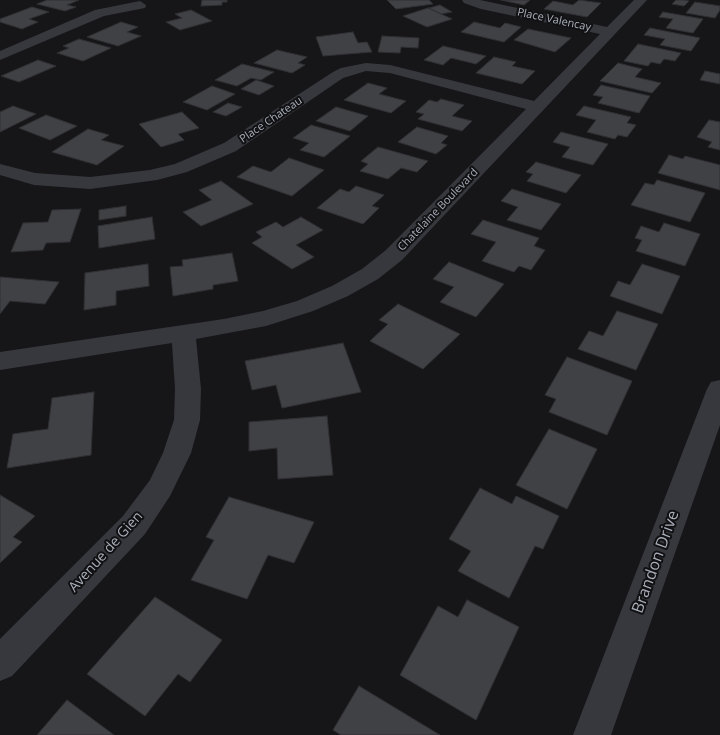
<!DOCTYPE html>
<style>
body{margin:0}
canvas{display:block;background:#161618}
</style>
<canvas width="720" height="735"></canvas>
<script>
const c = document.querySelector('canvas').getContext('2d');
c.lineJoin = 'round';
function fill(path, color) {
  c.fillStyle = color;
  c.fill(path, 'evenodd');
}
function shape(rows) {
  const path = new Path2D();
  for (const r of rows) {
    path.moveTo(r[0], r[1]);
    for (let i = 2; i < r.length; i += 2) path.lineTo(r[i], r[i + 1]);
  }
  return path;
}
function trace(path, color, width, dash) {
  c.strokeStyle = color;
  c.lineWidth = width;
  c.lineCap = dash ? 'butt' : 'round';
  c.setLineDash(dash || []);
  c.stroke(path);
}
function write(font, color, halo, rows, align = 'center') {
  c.font = font + ' "Open Sans",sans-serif';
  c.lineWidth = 4;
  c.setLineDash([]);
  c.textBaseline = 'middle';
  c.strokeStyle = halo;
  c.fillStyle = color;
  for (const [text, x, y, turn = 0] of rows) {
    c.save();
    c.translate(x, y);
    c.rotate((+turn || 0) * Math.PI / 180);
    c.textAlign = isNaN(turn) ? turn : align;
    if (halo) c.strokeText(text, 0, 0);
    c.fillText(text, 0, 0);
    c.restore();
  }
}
const building = shape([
 [47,0,79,0,67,5,76,7,65,11,37,4,47,0],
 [202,0,227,0,227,2,222,2,222,5,201,6,202,0],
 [387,0,429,0,433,4,396,9,387,0],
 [501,0,530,0,524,5,501,0],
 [579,0,601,3,587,17,544,9,553,1,573,5,579,0],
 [676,0,684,0,689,1,684,6,672,4,676,0],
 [695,2,720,6,720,10,715,18,686,13,695,2],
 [440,5,452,12,441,14,429,8,440,5],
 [32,7,49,12,29,19,38,22,22,29,0,22,0,19,32,7],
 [428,8,452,19,427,27,403,16,428,8],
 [191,10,212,21,180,30,166,22,182,18,175,14,191,10],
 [663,12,703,19,693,33,666,28,673,19,659,17,663,12],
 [121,22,138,27,127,32,141,36,118,46,87,37,121,22],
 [474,22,500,28,505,23,521,27,504,42,461,32,474,22],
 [650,28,700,38,691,51,660,45,665,39,644,35,650,28],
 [528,29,571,38,555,52,514,40,528,29],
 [353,32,358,43,367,42,372,52,323,56,316,37,353,32],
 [382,36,419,38,418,48,401,47,400,53,378,52,382,36],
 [79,39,111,48,83,61,57,53,69,48,63,46,79,39],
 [638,44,681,53,675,61,664,59,660,64,651,62,648,66,624,61,638,44],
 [443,46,486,56,476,64,451,58,443,65,424,60,443,46],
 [277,50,307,57,298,63,305,65,292,73,254,63,277,50],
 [494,57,516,62,512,66,535,71,522,84,476,73,494,57],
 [38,60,56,66,19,82,1,76,38,60],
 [618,63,642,69,635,77,661,83,652,93,600,81,618,63],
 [242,64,274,72,261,80,251,78,237,86,215,80,242,64],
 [705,71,720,74,720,84,700,80,705,71],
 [256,80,274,86,259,95,241,89,256,80],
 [368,83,387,88,379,94,406,101,391,113,344,100,368,83],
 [601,85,650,96,639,113,598,103,603,97,593,95,601,85],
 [212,86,235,94,207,110,183,102,212,86],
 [441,99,464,105,452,116,472,121,462,131,418,119,424,114,416,112,429,100,437,102,441,99],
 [228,103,242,107,226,116,213,112,228,103],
 [13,106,36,114,0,132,0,112,13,106],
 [584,106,631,117,627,123,636,125,627,137,618,135,615,139,587,132,596,120,576,115,584,106],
 [336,107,368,116,350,131,316,121,336,107],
 [182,112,199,128,178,134,184,140,161,147,139,124,182,112],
 [46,115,77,126,50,140,19,128,46,115],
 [709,120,720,122,720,150,708,147,712,142,697,137,709,120],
 [311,125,350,136,324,157,300,150,309,143,293,138,311,125],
 [417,127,448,136,441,143,447,145,436,154,398,142,417,127],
 [88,129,109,135,101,140,124,146,97,165,52,152,88,129],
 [561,132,608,144,593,165,562,157,570,147,553,142,561,132],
 [378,147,428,161,417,172,401,168,388,179,360,171,368,164,361,161,378,147],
 [669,155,683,159,685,156,720,165,720,190,658,173,669,155],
 [289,158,324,170,292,196,237,177,253,166,271,172,289,158],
 [536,162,581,175,566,193,527,181,533,174,526,172,536,162],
 [657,180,705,193,690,222,631,205,645,183,654,185,657,180],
 [221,181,253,204,201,226,183,212,212,200,199,190,221,181],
 [356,186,384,195,372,206,379,208,363,224,317,208,340,189,349,192,356,186],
 [512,189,561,204,541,230,507,220,518,207,501,201,512,189],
 [126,206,126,216,99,220,99,210,126,206],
 [81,209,70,242,46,243,43,250,11,252,23,223,48,222,52,210,81,209],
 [152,217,155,239,99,248,98,226,152,217],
 [301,217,323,230,296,245,314,257,292,269,252,243,262,237,256,232,276,222,283,227,301,217],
 [483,220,539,238,534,246,545,250,531,270,519,266,514,272,482,261,496,242,471,234,483,220],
 [664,223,700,234,685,266,636,251,642,240,635,238,641,226,659,232,664,223],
 [232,253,238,281,213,285,213,289,173,296,170,267,183,266,182,260,232,253],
 [449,262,504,284,476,317,440,302,454,287,433,279,449,262],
 [148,264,149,286,116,291,116,305,84,310,85,273,148,264],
 [642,264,680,276,662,314,610,296,618,281,630,285,642,264],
 [0,277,59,282,45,304,10,301,0,314,0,277],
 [398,304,460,334,423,369,370,341,388,324,379,320,398,304],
 [617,311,658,324,636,370,578,349,589,331,603,336,617,311],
 [343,343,361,392,282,408,276,385,252,390,245,361,343,343],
 [567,357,632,381,607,435,549,412,556,399,545,395,567,357],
 [94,392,91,455,7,468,13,434,48,429,52,398,94,392],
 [327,416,333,475,278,479,277,448,249,451,249,422,327,416],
 [549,429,597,449,567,509,516,485,549,429],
 [480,488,512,504,516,496,559,516,543,549,535,546,509,598,458,571,471,551,449,539,480,488],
 [0,495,35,516,13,537,22,542,0,563,0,495],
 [229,497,314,522,294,563,268,555,247,599,191,580,214,540,206,537,229,497],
 [155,597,222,640,190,682,178,674,145,716,87,674,155,597],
 [467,600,519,627,476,720,400,675,438,606,458,617,467,600],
 [359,686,440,735,341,735,333,730,359,686],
 [67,700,114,735,37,735,67,700]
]);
fill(building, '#404145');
trace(building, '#303034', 1);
fill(shape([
 [462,0,480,0,607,27,634,0,647,0,402,260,378,279,348,296,313,311,266,326,196,339,201,389,200,420,191,453,170,496,145,534,12,676,0,681,0,639,123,516,150,480,163,453,174,420,175,389,172,343,0,370,0,352,224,319,263,311,297,301,332,286,362,269,386,250,526,109,390,73,366,71,343,78,236,151,187,172,157,180,90,189,34,185,0,175,0,164,35,173,90,177,150,170,175,164,224,143,333,72,341,68,366,63,390,65,534,101,600,34,481,9,464,3,462,0],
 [140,1,146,5,145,8,104,16,0,60,0,51,95,10,140,1],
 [720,380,720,425,611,735,573,735,707,389,711,382,720,380]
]), '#37383d');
write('11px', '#a8adb8', '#111113', [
 ["Place Valencay",554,20,12],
 ["Place Chateau",271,120,-34],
 ["Chatelaine Boulevard",438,210,-46]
]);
write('14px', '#a8adb8', '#111113', [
 ["Avenue de Gien",106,552,-48]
]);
write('16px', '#a8adb8', '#111113', [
 ["Brandon Drive",656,562,-70]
]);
</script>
